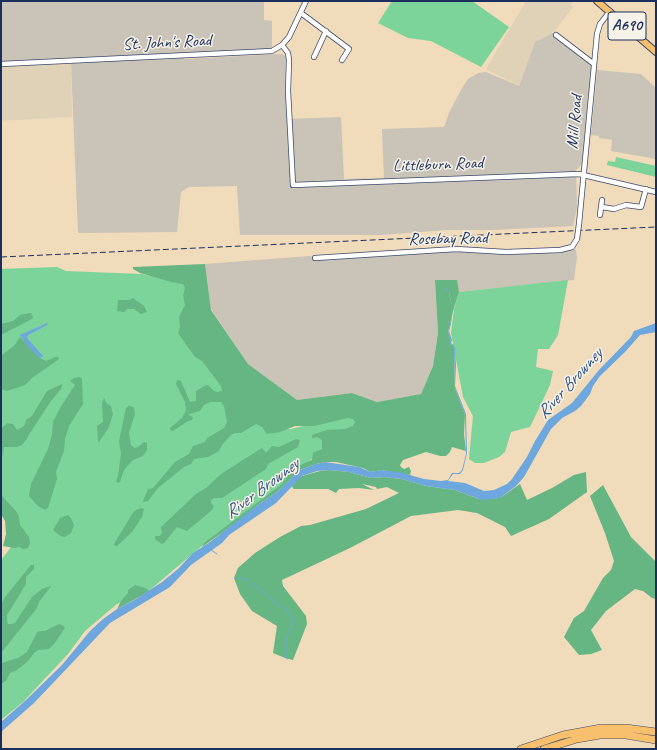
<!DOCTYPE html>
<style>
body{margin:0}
#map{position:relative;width:657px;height:750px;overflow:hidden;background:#f0dbba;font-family:Caveat,sans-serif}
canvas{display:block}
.frame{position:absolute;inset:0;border:2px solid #1b2f5e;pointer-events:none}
</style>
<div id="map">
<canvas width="657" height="750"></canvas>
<div class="frame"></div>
</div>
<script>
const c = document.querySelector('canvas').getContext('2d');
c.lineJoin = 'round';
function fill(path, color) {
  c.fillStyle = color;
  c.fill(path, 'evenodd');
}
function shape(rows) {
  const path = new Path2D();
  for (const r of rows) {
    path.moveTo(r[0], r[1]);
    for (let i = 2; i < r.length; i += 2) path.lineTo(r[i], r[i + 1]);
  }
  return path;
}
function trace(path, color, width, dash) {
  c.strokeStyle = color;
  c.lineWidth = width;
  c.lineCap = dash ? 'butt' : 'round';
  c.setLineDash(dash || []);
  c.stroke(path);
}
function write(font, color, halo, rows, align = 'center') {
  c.font = font + ' Caveat,sans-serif';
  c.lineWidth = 3;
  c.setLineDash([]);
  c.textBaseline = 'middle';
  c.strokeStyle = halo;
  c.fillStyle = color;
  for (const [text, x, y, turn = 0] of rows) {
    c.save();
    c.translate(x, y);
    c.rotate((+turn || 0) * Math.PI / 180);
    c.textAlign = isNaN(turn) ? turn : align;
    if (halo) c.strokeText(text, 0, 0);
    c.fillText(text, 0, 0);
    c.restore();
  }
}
fill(shape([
 [526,1,573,1,571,5,573,7,553,33,535,42,519,86,486,69],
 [71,62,72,117,1,121,1,64]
]), '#e0d2b6');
fill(shape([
 [1,1,264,1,264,20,272,21,272,51,184,55,184,59,282,54,286,57,285,81,288,119,341,117,344,179,384,178,382,129,444,127,449,113,462,88,468,79,478,73,486,72,519,86,535,42,553,33,592,64,582,164,576,170,577,207,573,226,492,230,446,230,382,235,240,235,237,186,189,187,181,192,177,232,78,233,71,62,1,64],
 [597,70,641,74,656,88,656,159,611,151,612,140,599,138,599,136,591,135],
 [572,247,576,250,577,257,574,280,459,292,456,280,435,280,438,333,433,366,421,394,377,402,352,393,297,400,248,364,211,309,205,264,310,256,315,258,434,250,506,252]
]), '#c9c3b8');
fill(shape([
 [392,1,472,1,509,27,481,67,431,41,408,38,378,23],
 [616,157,656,166,656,177,607,165,608,161,615,162],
 [57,267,66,271,142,274,175,282,185,281,265,428,290,429,355,415,356,428,332,438,307,464,286,482,209,540,151,589,117,604,85,631,68,654,23,702,1,720,1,560,12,546,1,498,1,269],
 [568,280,558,335,549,349,538,349,536,367,553,371,550,385,530,427,511,432,505,452,499,457,484,463,475,463,469,459,473,416,463,397,451,333,454,309,459,292]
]), '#7cd49a');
fill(shape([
 [205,264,211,310,248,364,297,400,352,393,377,402,421,394,433,366,438,333,435,280,457,280,459,292,453,311,449,292,449,293,453,311,448,333,451,339,450,344,453,345,454,348,455,388,465,415,464,434,466,451,452,447,450,452,446,456,440,456,426,452,403,460,400,465,401,467,404,469,409,467,411,471,410,475,382,470,371,472,363,468,336,462,325,462,316,464,300,470,277,492,259,504,240,520,202,547,204,543,282,484,289,472,294,468,312,460,313,453,322,449,322,440,318,437,312,438,312,435,327,430,345,429,353,426,355,422,353,419,348,418,314,426,295,426,280,432,267,434,262,427,256,424,241,433,235,433,231,435,222,445,219,451,208,457,194,459,191,464,184,467,158,488,148,501,144,502,143,501,148,489,153,488,175,462,189,454,193,446,205,442,207,438,224,428,227,422,224,406,221,402,210,402,204,405,200,411,189,414,189,415,193,417,192,420,188,421,173,431,170,430,170,428,182,418,186,410,185,402,176,384,177,380,181,381,190,402,196,401,196,391,206,385,208,385,214,391,218,392,222,391,221,386,202,361,195,357,178,333,180,327,179,317,185,305,183,295,185,288,183,284,171,282,140,273,133,269,133,267],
 [133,298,144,306,147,312,141,314,134,309,128,309,124,312,117,311,118,300,129,300],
 [31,313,33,317,32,319,1,335,1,324,13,321,20,315],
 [20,337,40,358,46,361,55,357,58,357,59,359,32,378,25,385,7,391,1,389,1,358,2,355,15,345],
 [80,377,82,379,83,404,69,426,65,439,64,451,56,472,57,479,48,508,45,510,38,506,29,496,31,484,48,449,52,434,53,422,60,408,75,385,70,381,74,378],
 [62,384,62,386,61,389,51,401,28,436,27,439,22,445,17,447,4,447,1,463,1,429,7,423,13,424,17,430,24,426,25,424,26,420,32,416,47,391],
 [104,398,107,404,111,406,113,414,109,427,99,442,98,442,97,426,103,422,102,403],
 [129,406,134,407,135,414,129,433,131,445,135,448,138,447,144,442,147,443,147,450,143,456,133,460,129,464,124,470,120,482,118,483,116,481,118,476,121,454,119,441,126,408],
 [296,439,300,440,298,447,268,464,266,469,222,498,214,498,211,500,211,503,214,506,212,510,187,531,177,527,164,543,162,544,155,539,155,536,160,536,162,533,161,527,196,494,206,488,221,474,262,448,266,453,272,446,279,447],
 [330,470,349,472,371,478,384,477,402,479,426,486,455,490,479,499,500,498,520,484,527,500,552,488,574,475,586,472,587,492,549,519,511,536,505,527,477,513,458,510,411,516,350,548,282,580,283,586,306,616,307,624,293,660,285,658,273,653,277,626,252,611,240,594,234,578,238,568,255,553,280,537,301,526,310,525,366,509,399,493,387,487,377,489,376,487,362,484,374,490,359,488,339,489,336,493,328,489,294,489,292,487,296,480,302,476,320,471],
 [603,485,631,537,656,562,656,599,652,598,643,591,635,589,606,611,591,630,602,650,591,654,579,655,564,637,574,618,584,611,603,578,611,570,614,561,605,533,590,496],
 [1,495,16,511,19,517,20,525,29,537,30,543,28,548,23,549,19,547,14,548,3,546,6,534,5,521,1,514],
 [141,508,144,509,142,517,132,532,117,546,115,546,114,544,134,511],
 [68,515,71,518,74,525,71,533,65,537,60,536,53,530,60,518],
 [31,565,34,565,34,569,26,577,26,584,7,615,7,621,8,624,11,624,15,623,32,597,42,589,51,586,39,602,37,608,1,653,1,605,5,597],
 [135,585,145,588,150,591,117,609,121,601,128,593,128,590],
 [59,624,64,626,65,628,54,644,49,649,38,650,35,652,28,661,17,670,10,673,6,681,1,684,1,663,18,658,27,652,37,632,40,631,45,631]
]), '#65b682');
fill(shape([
 [445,285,447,290,449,292,453,311,451,324,449,331,452,340,451,343,454,345,455,349,456,365,455,386,466,414,467,453,463,470,460,474,453,474,448,481,465,483,484,491,494,490,507,484,512,479,527,457,535,441,548,420,572,403,599,370,631,337,634,331,656,323,656,332,640,335,625,352,600,376,593,386,590,394,581,406,575,411,562,418,551,429,524,477,516,486,500,498,482,500,455,490,426,486,402,479,384,477,371,478,349,472,330,470,317,471,302,476,276,503,229,535,222,543,191,565,170,587,110,623,34,703,1,732,1,722,26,700,62,665,90,631,103,619,117,609,136,599,162,582,178,569,193,553,210,542,259,504,277,492,300,470,316,464,325,462,359,467,371,472,381,470,399,472,424,479,441,481,448,480,452,473,459,473,462,470,466,454,465,415,455,388,454,348,453,345,449,344,451,339,448,333,453,311,449,293,445,289],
 [47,323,48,324,40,329,28,335,27,338,43,356,40,358,29,348,20,335]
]), '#6ea7de');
trace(shape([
 [211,550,217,554],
 [237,578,246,579,276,603,288,611,292,617,292,627,287,636,287,659]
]), '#6ea7de', 1);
const minor = shape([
 [301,13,349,49,342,60],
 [556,35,594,64],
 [282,45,288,53,289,60,288,91,293,185,579,174,656,192],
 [314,57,326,31],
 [1,64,272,51,282,45,289,37,306,1],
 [602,207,614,209,626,205,641,207,646,189],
 [600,215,602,200],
 [579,224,597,34,600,24,610,11],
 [315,258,456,249,506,252,560,250,572,247,577,239]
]);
const major = shape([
 [597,1,656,52]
]);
const highway = shape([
 [521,749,563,735,601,728,626,728,656,732],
 [544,749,577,739,600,735,626,735,656,740]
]);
trace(minor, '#3b496c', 6);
trace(major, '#3b496c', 8);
trace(highway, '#3b496c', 8);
trace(minor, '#fff', 4.5);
trace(major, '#f8bf6c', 6);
trace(highway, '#f8bf6c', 7);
trace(shape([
 [1,257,656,227]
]), '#1b2f5e', 1, [6, 3]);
const minorBridge = shape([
 [577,239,579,224]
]);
trace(minorBridge, '#3b496c', 6, []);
trace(minorBridge, '#fff', 4.5);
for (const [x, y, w] of [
 [627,26,38]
]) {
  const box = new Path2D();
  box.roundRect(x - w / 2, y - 14, w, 28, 3);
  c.fillStyle = '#f7f3e8';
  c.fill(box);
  trace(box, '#1b2f5e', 1);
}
write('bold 16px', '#1b2f5e', null, [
 ["A690",627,26]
]);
write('17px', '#1b2f5e', '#f7f3e8', [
 ["St. John's Road",167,43,-3],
 ["Mill Road",575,122,-85],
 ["Littleburn Road",438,165,-2],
 ["Rosebay Road",448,239,-1]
]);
write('italic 18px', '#345384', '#f7f3e8', [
 ["River Browney",570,384,-48],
 ["River Browney",262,489,-37]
]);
</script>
